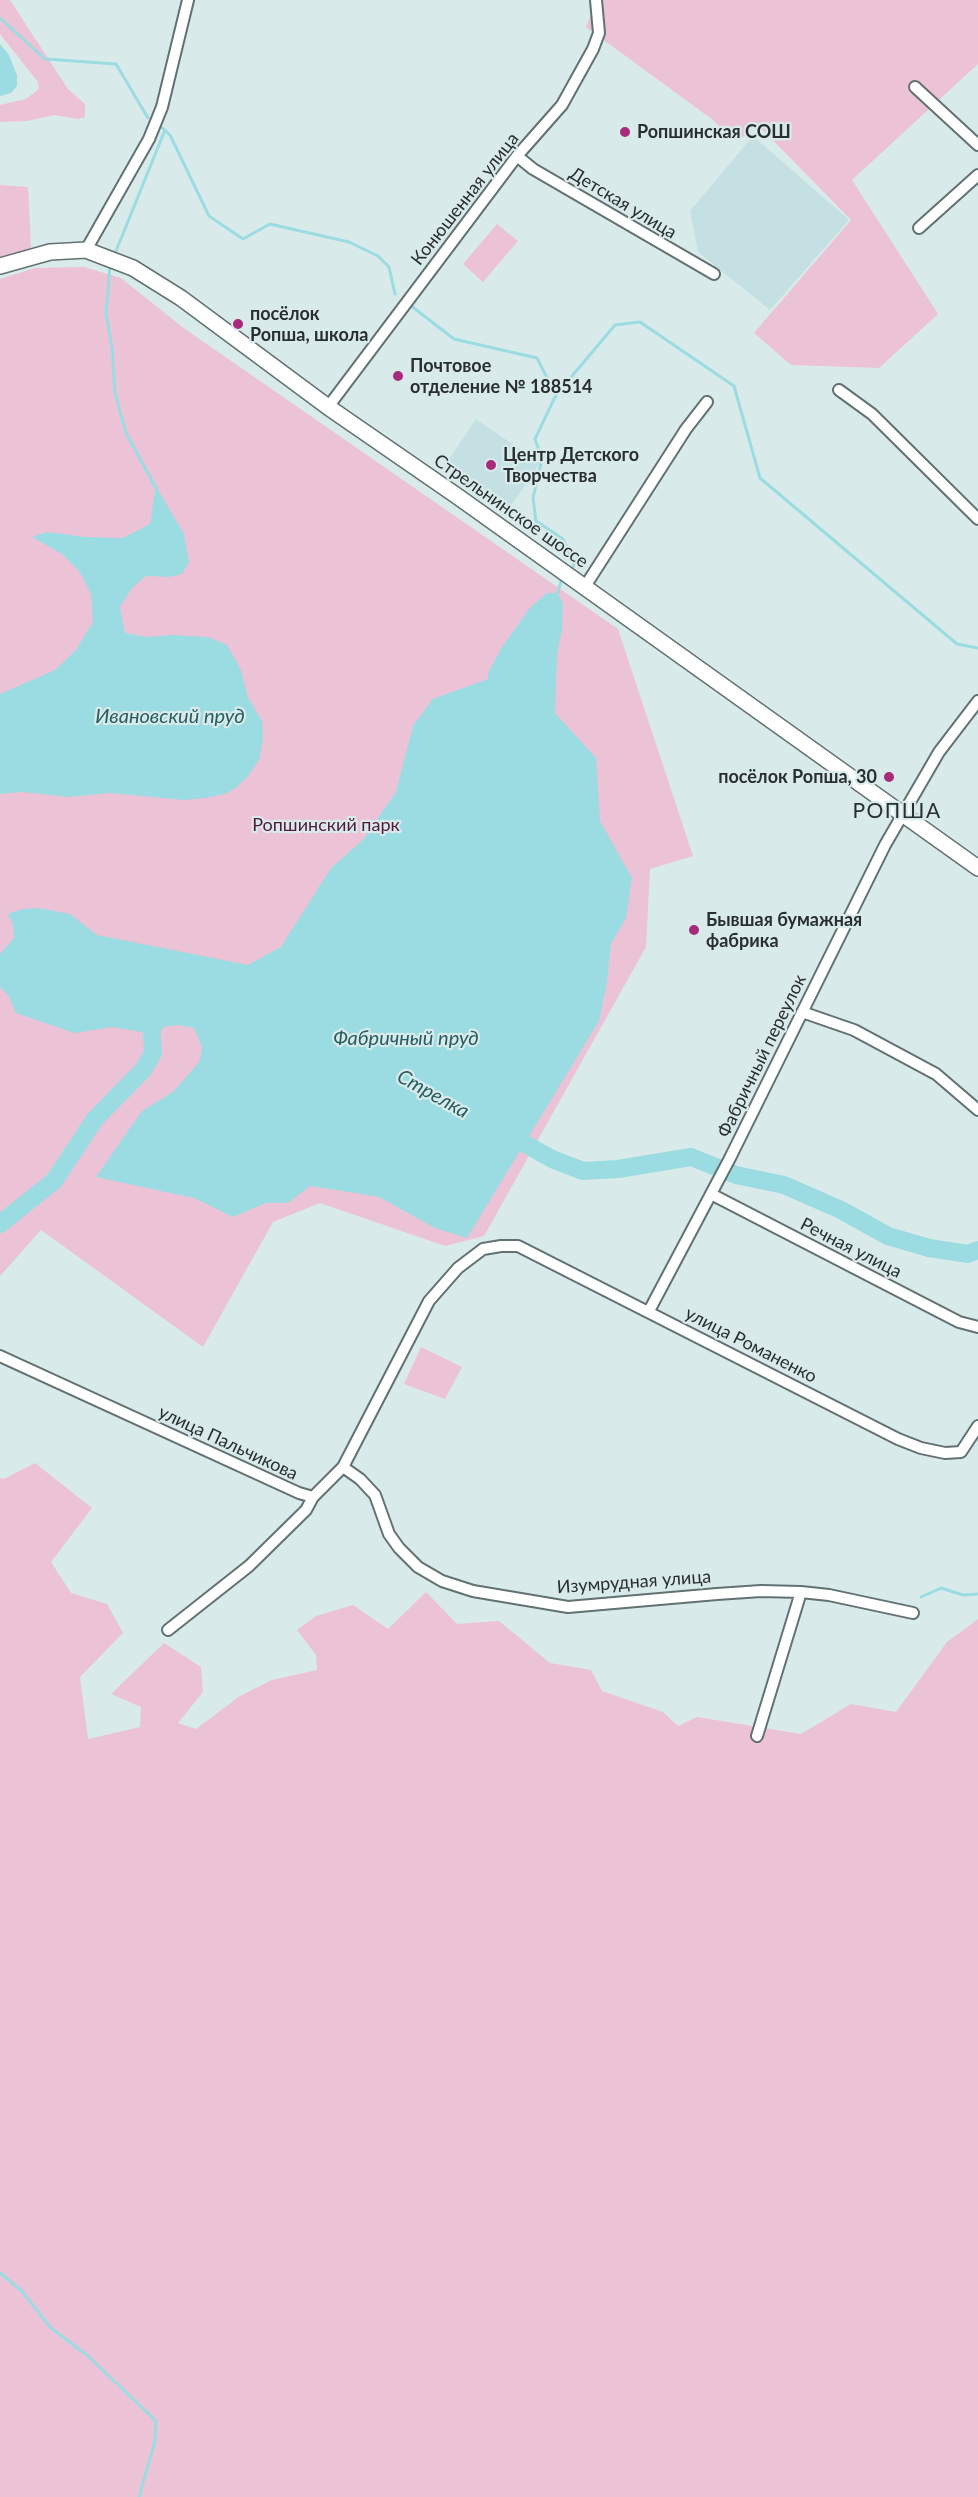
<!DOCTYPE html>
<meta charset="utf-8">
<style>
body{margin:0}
canvas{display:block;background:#d9eaeb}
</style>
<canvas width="978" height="2497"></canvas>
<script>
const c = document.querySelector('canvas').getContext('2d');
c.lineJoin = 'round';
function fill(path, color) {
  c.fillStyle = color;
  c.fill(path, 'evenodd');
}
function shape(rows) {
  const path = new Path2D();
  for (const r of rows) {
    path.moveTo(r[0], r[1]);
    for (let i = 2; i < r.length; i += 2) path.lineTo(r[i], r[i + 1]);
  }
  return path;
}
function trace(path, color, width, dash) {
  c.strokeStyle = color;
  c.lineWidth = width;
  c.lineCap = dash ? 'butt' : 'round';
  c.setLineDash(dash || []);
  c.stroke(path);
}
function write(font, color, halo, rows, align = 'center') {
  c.font = font + ' Lato,sans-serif';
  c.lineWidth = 4.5;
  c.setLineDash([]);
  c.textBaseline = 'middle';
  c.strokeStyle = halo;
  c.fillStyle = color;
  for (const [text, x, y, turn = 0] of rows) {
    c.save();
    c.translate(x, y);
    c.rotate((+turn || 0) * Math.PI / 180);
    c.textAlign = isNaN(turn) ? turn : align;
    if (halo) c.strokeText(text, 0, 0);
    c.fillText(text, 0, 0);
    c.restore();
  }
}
fill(shape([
 [753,136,849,220,770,310,698,252,690,211],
 [476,419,540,463,507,512,443,468]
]), '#c5e0e2');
fill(shape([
 [0,0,10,0,68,89,85,104,85,117,78,119,55,115,27,121,0,122,0,105,26,99,39,89,38,82,0,34],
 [597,0,978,0,978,64,852,180,938,314,879,368,791,365,754,333,851,220,760,127,749,125,747,134,741,138,726,133,713,120,586,27],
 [0,185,28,187,31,249,0,257],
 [497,224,518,241,483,282,463,264],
 [84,267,121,278,185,329,618,629,693,856,650,869,646,947,484,1236,445,1246,320,1203,273,1222,203,1347,41,1230,0,1276,0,279,35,268],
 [421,1347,462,1367,445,1399,404,1384],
 [35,1463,92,1508,51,1562,71,1593,107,1604,123,1633,80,1677,88,1739,140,1727,141,1707,111,1694,164,1643,201,1667,203,1692,178,1723,196,1729,240,1696,272,1680,317,1670,316,1655,297,1630,316,1616,353,1605,388,1629,426,1592,457,1624,499,1621,550,1663,591,1670,602,1691,663,1712,678,1726,697,1717,801,1734,851,1704,896,1712,947,1642,978,1619,978,2497,0,2497,0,1478,4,1479]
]), '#ecc2d7');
fill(shape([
 [0,44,9,55,17,75,17,86,11,93,0,96],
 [156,486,184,534,189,562,182,574,169,577,146,576,132,588,120,607,125,633,148,637,170,635,208,637,227,645,241,670,248,697,262,721,263,740,259,760,248,776,237,787,225,794,205,798,185,800,110,793,68,797,23,792,0,794,0,694,55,670,76,650,93,622,91,594,80,572,62,554,32,537,47,532,86,537,123,538,150,524],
 [547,593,558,593,563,604,562,630,557,654,555,713,596,758,600,821,632,878,626,918,611,944,607,983,599,1021,467,1238,435,1228,379,1197,355,1193,310,1186,288,1203,266,1203,233,1217,194,1198,96,1177,142,1111,173,1092,200,1061,202,1047,194,1028,178,1025,164,1027,153,1041,142,1032,112,1027,74,1033,16,1013,8,995,0,987,0,954,14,938,13,924,8,914,22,909,39,908,70,914,97,935,248,965,281,947,331,868,363,840,396,792,413,726,433,699,488,679,488,673,501,649,529,609]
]), '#9adce1');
trace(shape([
 [0,18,45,59,116,64,148,118],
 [161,127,170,135,209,216,243,239,270,224,349,242,378,256,389,267,395,294],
 [114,256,165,130],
 [110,265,106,314,112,348,115,393,126,433,156,488],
 [410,305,454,339,537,358,556,395,615,325,640,322,734,386,760,478,957,644,978,648],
 [556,395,535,439,542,459,533,498,536,521,563,539,574,563,573,567],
 [558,593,561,581],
 [921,1597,941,1588,963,1595,978,1594],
 [0,2273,22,2291,50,2327,88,2356,156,2421,155,2441,139,2497]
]), '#9adce1', 3);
trace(shape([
 [504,1132,552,1159,583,1171,618,1169,691,1157,736,1175,784,1185,841,1210,888,1236,929,1248,968,1254,978,1250],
 [0,1224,54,1181,95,1119,143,1070,153,1053,151,1017]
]), '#9adce1', 18);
const minor = shape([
 [915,87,978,145],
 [517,156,533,169,714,274],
 [919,228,978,175],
 [86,250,149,139,162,107,188,0],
 [839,390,872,414,978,519],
 [328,407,517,156,562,105,593,49,599,33,596,0],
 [584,588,686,429,707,402],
 [802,1012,854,1030,936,1074,978,1110],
 [711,1194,959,1322,978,1327],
 [649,1311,730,1158,885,845,939,752,978,701],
 [0,1356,299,1493,313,1497,343,1467,429,1301,458,1268,483,1249,501,1246,518,1246,898,1439,921,1448,945,1453,961,1452,978,1426],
 [343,1467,360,1479,375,1495,389,1534,399,1548,418,1567,442,1581,473,1591,568,1607,717,1594,761,1591,801,1592,829,1595,913,1613],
 [168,1630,249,1566,306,1510,313,1497],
 [757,1736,801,1592]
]);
const secondary = shape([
 [0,266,50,252,86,250,133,268,181,298,328,407,457,496,978,868]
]);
trace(minor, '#627172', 14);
trace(secondary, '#627172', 18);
trace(minor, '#fff', 10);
trace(secondary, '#fff', 15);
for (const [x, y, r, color] of [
 [625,132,6,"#a82a7a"],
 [238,324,6,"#a82a7a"],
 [398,376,6,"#a82a7a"],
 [491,465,6,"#a82a7a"],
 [889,777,6,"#a82a7a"],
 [694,930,6,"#a82a7a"]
]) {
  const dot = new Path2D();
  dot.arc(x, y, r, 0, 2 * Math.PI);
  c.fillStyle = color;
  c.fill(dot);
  trace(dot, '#d9eaeb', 2);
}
write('bold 18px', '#292f30', '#d9eaeb', [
 ["Ропшинская СОШ",637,132],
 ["посёлок",250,314],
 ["Ропша, школа",250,335],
 ["Почтовое",410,366],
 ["отделение № 188514",410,387],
 ["Центр Детского",503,455],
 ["Творчества",503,476],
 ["посёлок Ропша, 30",877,777,"right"],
 ["Бывшая бумажная",706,920],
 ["фабрика",706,941]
], 'left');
write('18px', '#292f30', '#d9eaeb', [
 ["Конюшенная улица",465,199,-52],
 ["Детская улица",623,203,31],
 ["Стрельнинское шоссе",511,511,35],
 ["Фабричный переулок",762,1056,-64],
 ["Речная улица",851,1248,27],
 ["улица Романенко",751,1345,27],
 ["улица Пальчикова",228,1443,25],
 ["Изумрудная улица",634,1582,-4]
]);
write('18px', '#53193c', '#d9eaeb', [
 ["Ропшинский парк",326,825]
]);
write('italic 20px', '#275e62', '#d9eaeb', [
 ["Ивановский пруд",170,717],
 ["Фабричный пруд",406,1039],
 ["Стрелка",433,1094,29]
]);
c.letterSpacing = '1.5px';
write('21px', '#292f30', '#d9eaeb', [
 ["РОПША",897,811]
]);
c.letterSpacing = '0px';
</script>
